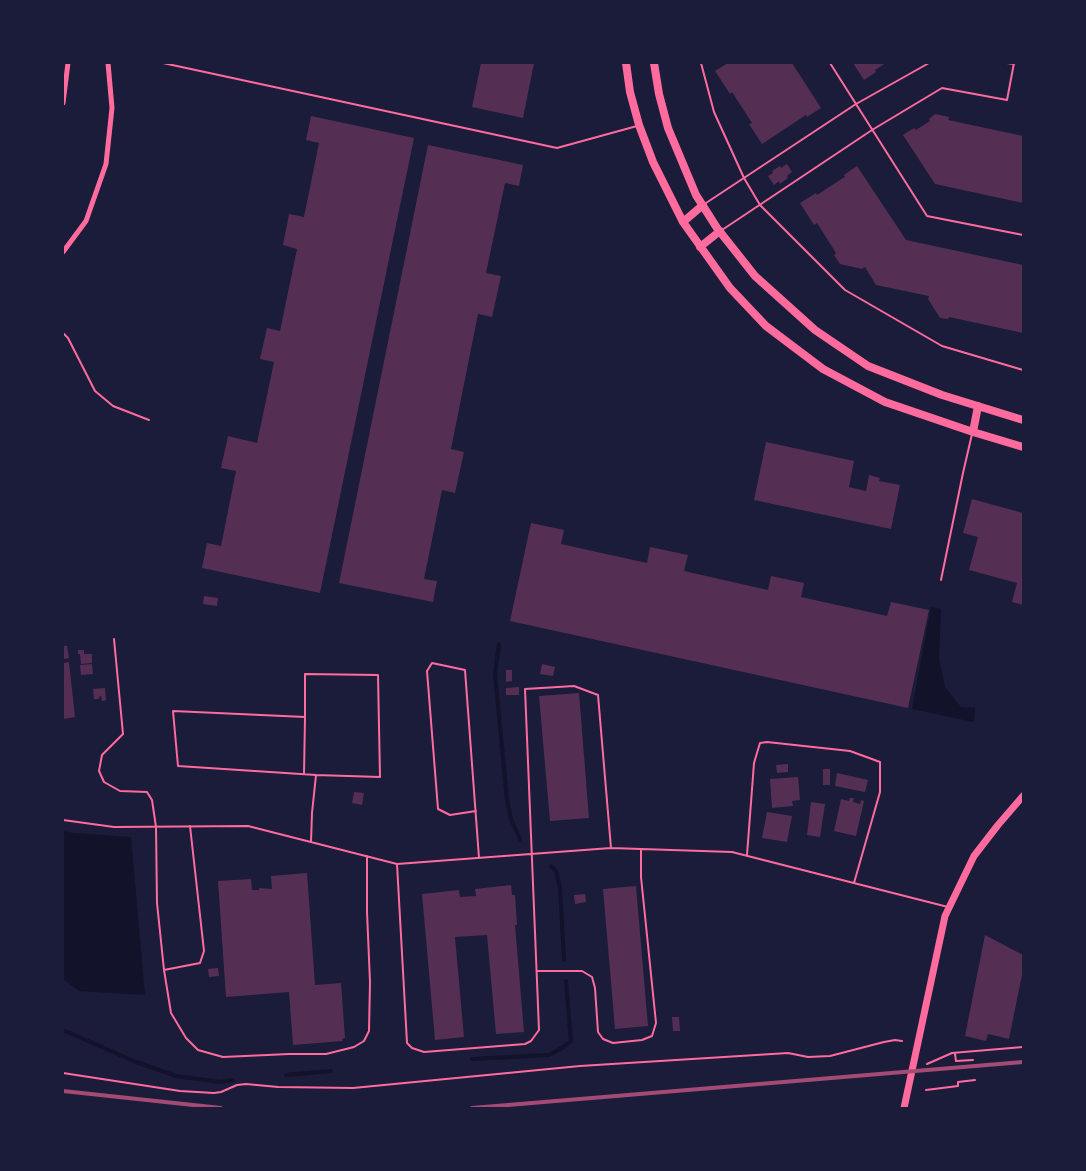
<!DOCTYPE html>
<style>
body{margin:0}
#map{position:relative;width:1086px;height:1171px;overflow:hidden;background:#1b1b3a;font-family:Poppins,sans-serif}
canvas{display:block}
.frame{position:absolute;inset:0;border:64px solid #1b1b3a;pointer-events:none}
</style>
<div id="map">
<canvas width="1086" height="1171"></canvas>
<div class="frame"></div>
</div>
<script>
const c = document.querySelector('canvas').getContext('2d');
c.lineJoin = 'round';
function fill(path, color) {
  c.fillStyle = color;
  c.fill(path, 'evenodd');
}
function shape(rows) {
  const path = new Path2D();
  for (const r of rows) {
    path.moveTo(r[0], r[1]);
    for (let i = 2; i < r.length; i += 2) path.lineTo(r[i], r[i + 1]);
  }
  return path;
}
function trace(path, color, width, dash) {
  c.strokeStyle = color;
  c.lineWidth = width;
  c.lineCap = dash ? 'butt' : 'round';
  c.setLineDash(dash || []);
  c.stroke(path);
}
fill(shape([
 [931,607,941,609,939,658,945,687,961,707,975,708,974,722,912,709],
 [63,831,73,833,131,837,145,995,79,991,63,979]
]), '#12122b');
trace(shape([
 [499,644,495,674,507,800,511,819,520,839],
 [551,866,556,871,560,888,564,960],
 [63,1030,136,1062,176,1076,220,1082,233,1080],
 [472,1059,549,1055,562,1048,571,1041,566,981],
 [286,1075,331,1071]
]), '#12122b', 4);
fill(shape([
 [481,63,534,63,523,118,472,107],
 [728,63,792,63,821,108,807,117,806,115,762,144,749,124,752,123,732,92,730,94,715,71],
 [853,63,886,63,875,70,876,72,864,80],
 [935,114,949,117,948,120,1023,136,1023,203,935,184,903,135,914,128,916,130,930,121,929,119],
 [311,116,414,138,320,593,202,568,207,543,221,546,236,471,221,468,228,436,257,443,274,362,260,359,267,328,280,331,297,249,283,245,289,214,304,217,319,143,306,140],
 [428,145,523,165,519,186,505,183,486,273,501,276,492,317,478,314,451,449,464,452,455,493,442,490,424,579,437,581,433,602,339,583],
 [787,164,792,172,787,176,788,178,780,184,779,181,774,185,768,176,773,173,772,171,780,166,781,168],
 [857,166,906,240,1023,265,1023,333,949,317,948,319,940,318,928,299,929,296,876,285,865,267,862,269,840,264,834,255,836,253,817,223,814,225,800,203,816,193,817,195,843,178,845,177,844,175],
 [766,442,854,461,849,487,866,491,869,475,880,478,879,481,900,485,891,529,754,500],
 [972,499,1023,513,1023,605,1012,602,1017,583,969,570,978,537,963,533],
 [531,523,564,530,561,544,647,563,650,547,688,555,684,571,768,590,771,576,804,583,801,597,887,616,891,602,929,610,908,708,510,621],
 [204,596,218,598,217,606,203,604],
 [63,646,67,646,69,658,64,659],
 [78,650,84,650,84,654,92,654,92,663,81,664,80,654,78,654],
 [69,662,75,717,63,719,63,663],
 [92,664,93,674,81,675,80,665],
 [542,664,555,667,553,676,540,674],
 [506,670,512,670,512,681,506,682],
 [519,687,519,695,506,695,506,688],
 [105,688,106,700,102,701,101,696,99,697,99,699,94,699,93,689],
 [579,693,589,818,550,821,539,696],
 [788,764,788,772,777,773,776,765],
 [823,769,830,769,830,785,823,785],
 [837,773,868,780,865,792,835,786],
 [798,777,800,800,792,801,793,806,772,808,770,779],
 [354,792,364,793,362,805,352,803],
 [850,798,854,798,853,802,860,804,861,800,864,801,856,836,834,831,841,799,849,801],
 [811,802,825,804,820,837,807,835],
 [767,812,792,816,787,842,762,838],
 [307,873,315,985,341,983,345,1038,342,1039,343,1041,293,1045,289,992,226,997,218,881,251,879,252,890,259,890,259,888,272,889,271,876],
 [511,885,512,895,515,895,517,925,515,925,524,1032,496,1034,487,935,455,937,464,1037,435,1040,422,894,459,890,460,897,476,896,475,889],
 [636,886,648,1026,615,1029,603,889],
 [585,894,586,902,575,904,574,895],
 [985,935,1023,955,1023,970,1009,1039,988,1034,986,1041,965,1036],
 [218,968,219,976,209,977,208,969],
 [672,1017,679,1017,680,1031,673,1031]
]), '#542f53');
trace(shape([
 [955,1054,956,1061,973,1060],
 [927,1064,952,1053,1023,1047],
 [63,1073,180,1091,214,1093,221,1092,237,1085,246,1084,278,1087,353,1088,580,1066,788,1053,808,1057,830,1056,884,1042,895,1040,902,1041],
 [926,1090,958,1086,958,1082,975,1080]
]), '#ff6b9d', 2);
trace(shape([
 [163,63,557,148,637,126],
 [701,63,714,112,744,178,760,205,845,290,942,346,1023,370],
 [830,63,927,216,1023,235],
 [1007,63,1014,64],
 [706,203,856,104,929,63],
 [722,230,872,130,942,88,1007,100,1014,63],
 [63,333,68,338,95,391,113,406,149,420],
 [941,580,963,473,972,434],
 [114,639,123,734,102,755,99,771,104,782,120,791,147,792,152,800,156,827,157,903,164,970,171,1013,186,1038,198,1050,223,1057,289,1054,326,1054,354,1047,364,1041,369,1031,370,982,367,912,367,856],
 [305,717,305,674,378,675,380,777,316,775],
 [304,774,305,717,173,711,178,766,316,775,312,813,311,842],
 [476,811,450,815,438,809,427,671,432,663,465,670,479,858],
 [63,820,114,827,248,826,397,864,611,848,732,852,948,907],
 [747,855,754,763,760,743,767,742,850,751,880,762,880,792,854,883],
 [397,864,407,1043,412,1048,424,1052,525,1044,531,1041,539,1030,525,689,574,686,598,695,611,848],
 [164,970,200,963,204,951,190,826],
 [537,971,582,971,592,977,595,988,598,1032,603,1039,613,1043,642,1040,652,1036,656,1023,641,877,641,849]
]), '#ff6b9d', 2);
trace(shape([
 [63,103,68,63],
 [63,252,86,221,106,164,112,108,108,63]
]), '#ff6b9d', 5);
trace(shape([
 [904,1108,945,916,974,856,998,825,1023,796]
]), '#ff6b9d', 7);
trace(shape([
 [626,63,630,92,639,125,653,162,683,222,730,288,766,326,823,369,885,402,973,432,1023,447],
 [654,63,659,94,668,128,696,195,717,228,755,276,815,330,868,366,942,395,1023,420],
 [683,222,703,205],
 [700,247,720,231],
 [973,432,978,406]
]), '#ff6b9d', 8);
trace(shape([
 [63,1091,221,1108],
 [472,1108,1023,1062]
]), '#a44b75', 4);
</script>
